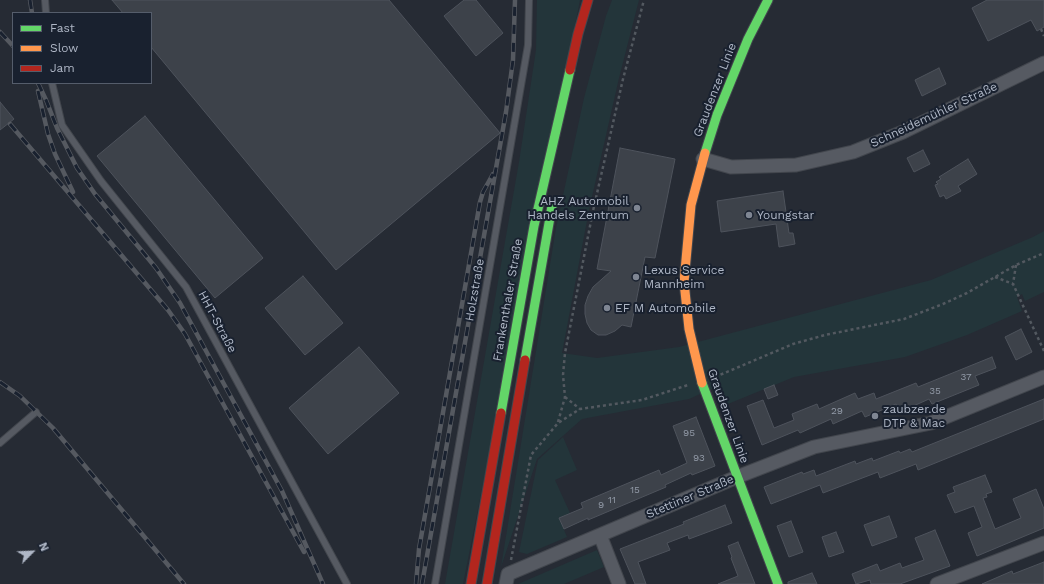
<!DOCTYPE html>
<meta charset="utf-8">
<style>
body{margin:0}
#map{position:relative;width:1044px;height:584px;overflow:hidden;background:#262b34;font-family:"Work Sans",sans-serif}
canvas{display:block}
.legend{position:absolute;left:12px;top:12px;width:140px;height:72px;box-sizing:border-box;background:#19212f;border:1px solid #555d6b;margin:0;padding:5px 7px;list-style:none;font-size:12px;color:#afb7c6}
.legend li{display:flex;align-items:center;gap:8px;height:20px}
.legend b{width:20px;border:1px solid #555d6b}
.north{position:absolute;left:12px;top:532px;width:40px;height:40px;-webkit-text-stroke:3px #19212f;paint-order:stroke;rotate:66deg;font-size:11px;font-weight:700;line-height:16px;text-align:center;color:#afb7c6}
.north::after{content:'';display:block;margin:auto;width:14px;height:18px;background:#afb7c6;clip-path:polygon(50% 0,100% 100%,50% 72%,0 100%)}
</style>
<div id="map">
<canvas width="1044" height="584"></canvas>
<ul class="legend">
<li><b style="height:5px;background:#63d668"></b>Fast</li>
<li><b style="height:5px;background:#ff974d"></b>Slow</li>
<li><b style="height:5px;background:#b3261e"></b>Jam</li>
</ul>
<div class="north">N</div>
</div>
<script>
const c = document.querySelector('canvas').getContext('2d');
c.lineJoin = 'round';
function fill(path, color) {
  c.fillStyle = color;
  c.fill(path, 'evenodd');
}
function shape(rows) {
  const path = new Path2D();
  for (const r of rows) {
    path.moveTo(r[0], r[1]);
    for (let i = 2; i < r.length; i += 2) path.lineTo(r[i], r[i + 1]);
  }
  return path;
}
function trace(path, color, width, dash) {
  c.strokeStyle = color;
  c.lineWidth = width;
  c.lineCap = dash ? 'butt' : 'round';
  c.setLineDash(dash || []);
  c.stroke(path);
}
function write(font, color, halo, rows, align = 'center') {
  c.font = font + ' "Work Sans",sans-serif';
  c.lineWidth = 4;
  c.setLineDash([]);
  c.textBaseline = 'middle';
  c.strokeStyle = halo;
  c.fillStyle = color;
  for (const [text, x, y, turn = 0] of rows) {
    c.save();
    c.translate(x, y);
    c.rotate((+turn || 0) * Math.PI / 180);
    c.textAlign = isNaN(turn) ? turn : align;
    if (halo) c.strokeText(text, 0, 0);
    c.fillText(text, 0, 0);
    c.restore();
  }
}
fill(shape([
 [537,0,580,0,463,584,445,584,519,162,536,50],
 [612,0,639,0,619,78,589,210,562,353,597,358,679,347,931,280,1033,237,1044,231,1044,292,1025,301,1022,294,1017,297,1022,311,967,335,905,357,794,377,723,406,717,390,720,385,689,399,582,419,537,459,501,567,556,228,584,98,606,16],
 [563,437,577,470,555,480,570,513,559,518,567,537,527,554,519,552,538,460],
 [597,550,604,567,564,584,518,584]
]), '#23353a');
const building = shape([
 [112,0,389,0,500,133,336,270,151,47,151,13,123,13,112,0],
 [464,0,476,0,503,33,476,56,444,16,464,0],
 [987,0,1044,0,1044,27,1037,31,1031,20,988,41,972,8,987,0],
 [939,68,946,84,922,96,915,80,939,68],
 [0,102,14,119,0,130,0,102],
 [145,116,263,258,215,298,97,156,145,116],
 [620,148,675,159,655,258,645,257,631,327,622,325,615,331,606,335,598,335,591,330,587,323,585,314,585,305,588,296,593,287,611,271,597,269,620,148],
 [923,150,930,164,914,172,907,158,923,150],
 [968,159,977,174,958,186,961,191,946,199,944,195,940,197,935,185,938,184,936,182,941,179,939,177,968,159],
 [783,191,789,233,793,233,795,244,779,247,776,224,721,232,717,201,783,191],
 [303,276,343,323,305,355,265,308,303,276],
 [1021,329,1032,352,1016,360,1005,337,1021,329],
 [359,347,399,393,328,454,289,408,359,347],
 [992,357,996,368,975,376,979,385,932,404,929,399,900,412,896,404,865,417,862,411,833,424,831,419,800,433,798,430,762,445,747,406,763,400,774,428,794,420,792,414,817,404,819,409,855,393,858,399,874,393,876,399,916,383,918,387,992,357],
 [774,385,778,395,768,399,764,389,774,385],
 [1044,399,1044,419,918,470,916,464,880,478,878,472,823,493,820,485,771,504,764,487,802,472,803,474,814,470,816,476,855,461,856,464,872,458,873,461,899,451,900,453,910,449,912,452,1044,399],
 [696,417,715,466,692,475,691,473,665,485,666,487,588,520,588,518,564,529,559,518,583,508,581,503,659,470,661,475,687,463,673,426,696,417],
 [985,475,992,492,986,494,987,497,983,498,995,529,1021,518,1013,499,1036,489,1044,509,1044,528,977,556,968,533,982,527,974,506,955,513,947,495,955,492,953,487,985,475],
 [725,505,732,523,689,539,688,535,667,543,670,550,638,562,646,584,635,584,620,549,684,524,683,522,725,505],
 [889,516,897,537,872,546,864,525,889,516],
 [791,521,803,552,789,557,777,526,791,521],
 [935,530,950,566,900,584,871,584,870,580,856,584,852,574,877,564,880,571,900,563,902,568,924,560,915,538,935,530],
 [836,532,844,552,829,557,822,537,836,532],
 [738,542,755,584,718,584,738,576,731,558,732,557,728,546,738,542],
 [1044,562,1044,584,982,584,1012,571,1013,574,1044,562],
 [812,573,817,584,788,584,788,582,812,573]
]);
fill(building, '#3d424a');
trace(building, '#4e535c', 1);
const lane = shape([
 [45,0,46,13],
 [52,83,62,125,101,181,186,287,347,584],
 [0,443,36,412],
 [435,584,528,45,529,0]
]);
const street = shape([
 [703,159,731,167,796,165,853,152,903,132,1044,63],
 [600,535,619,584],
 [506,584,508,574,737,477,814,447,931,423,1044,377],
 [937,584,1044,543]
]);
const fast = shape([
 [705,153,717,115,748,39,768,0],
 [525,360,552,206],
 [702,383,778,584],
 [501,413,534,226,570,70]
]);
const slow = shape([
 [702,383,689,329,684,282,691,205,705,153]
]);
const jam = shape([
 [570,70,578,34,588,0],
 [471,584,501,413],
 [487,584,525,360]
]);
trace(lane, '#42464d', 8);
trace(street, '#42464d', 15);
trace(fast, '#42464d', 11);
trace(slow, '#42464d', 11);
trace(jam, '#42464d', 11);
trace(shape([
 [1041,29,1044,36],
 [1016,265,1013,284,1044,351],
 [995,277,1013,284],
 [715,377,793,344,825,335,904,319,943,304,967,293,1016,265,1044,253],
 [565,397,580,409],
 [558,422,565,397,563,375,565,353,593,211,623,79,644,0],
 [511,560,531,455,558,423,580,409,642,400,688,385]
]), '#535960', 2.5, [3, 3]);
trace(lane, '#565a62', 6);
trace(street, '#565a62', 13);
trace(fast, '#63d668', 9);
trace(slow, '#ff974d', 9);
trace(jam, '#b3261e', 9);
const rail = shape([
 [30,0,32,13],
 [0,32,13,46],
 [38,83,46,100,57,128,77,168,95,194,156,268,180,303,282,491,323,584],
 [38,91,48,134,55,154,73,192],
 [10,124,168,310,185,334,304,552],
 [0,382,20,396,53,428,184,584],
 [416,584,419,549,480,202,483,192,493,174],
 [422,584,506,112,513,60,515,0]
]);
trace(rail, '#555960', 4.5);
trace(rail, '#19212f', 3, [9]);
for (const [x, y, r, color] of [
 [637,208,4,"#7f8693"],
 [749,215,4,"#7f8693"],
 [636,277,4,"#7f8693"],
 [607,308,4,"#7f8693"],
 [875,416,4,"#7f8693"]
]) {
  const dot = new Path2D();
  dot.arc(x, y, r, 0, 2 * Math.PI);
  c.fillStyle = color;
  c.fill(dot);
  trace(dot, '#19212f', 1.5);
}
write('10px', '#929aa7', null, [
 ["37",966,377],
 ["35",935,391],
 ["29",837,411],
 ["95",689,433],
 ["93",699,458],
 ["15",635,490],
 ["11",612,500],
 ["9",601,505]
]);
write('12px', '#afb7c6', '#19212f', [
 ["Graudenzer Linie",715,90,-69],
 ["Schneidemühler Straße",934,115,-25],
 ["Holzstraße",475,290,-80],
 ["Frankenthaler Straße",508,300,-80],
 ["HHT-Straße",217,322,62],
 ["Graudenzer Linie",728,416,70],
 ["Stettiner Straße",690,497,-23]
]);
write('12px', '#afb7c6', '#19212f', [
 ["AHZ Automobil",629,201,"right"],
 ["Handels Zentrum",629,215,"right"],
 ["Youngstar",757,215],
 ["Lexus Service",644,270],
 ["Mannheim",644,284],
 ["EF M Automobile",615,308],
 ["zaubzer.de",883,409],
 ["DTP & Mac",883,423]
], 'left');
</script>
